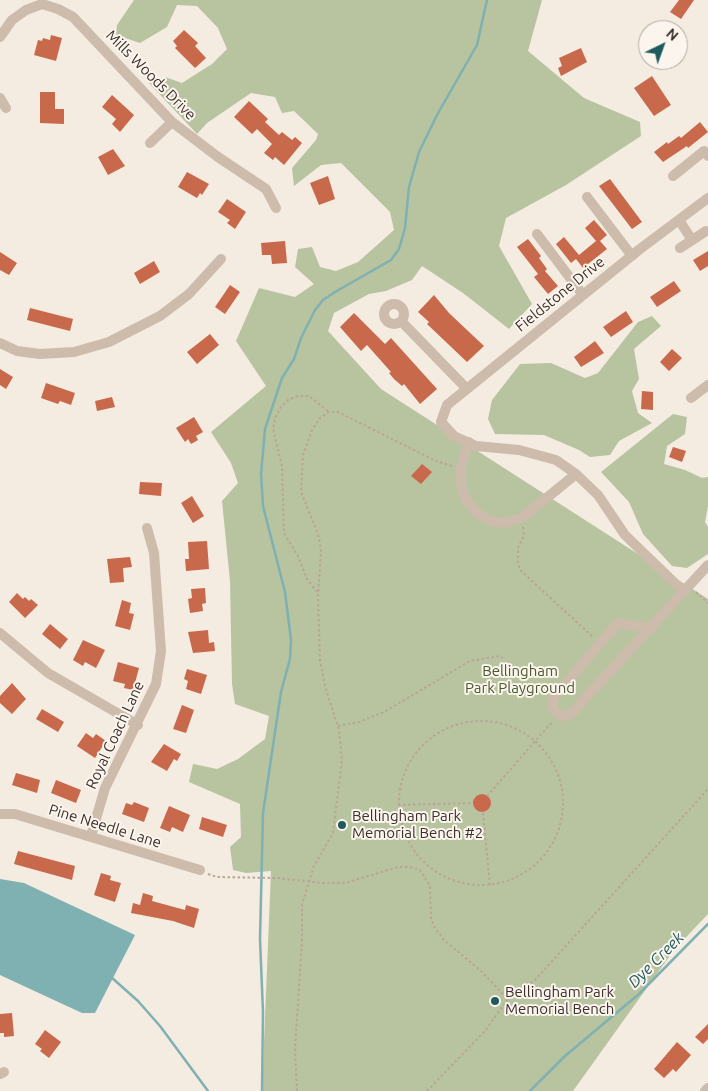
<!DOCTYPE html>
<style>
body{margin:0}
#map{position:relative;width:708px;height:1091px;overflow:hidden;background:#f4ebe1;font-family:Ubuntu,sans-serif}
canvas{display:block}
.north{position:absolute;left:638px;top:20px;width:50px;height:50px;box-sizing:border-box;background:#fbf5ee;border:1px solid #aea6a0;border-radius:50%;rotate:42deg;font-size:14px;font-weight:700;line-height:20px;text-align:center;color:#3b302b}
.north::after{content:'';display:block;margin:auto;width:18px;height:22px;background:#1f5a5e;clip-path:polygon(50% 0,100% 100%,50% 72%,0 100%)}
</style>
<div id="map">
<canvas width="708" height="1091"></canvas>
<div class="north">N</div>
</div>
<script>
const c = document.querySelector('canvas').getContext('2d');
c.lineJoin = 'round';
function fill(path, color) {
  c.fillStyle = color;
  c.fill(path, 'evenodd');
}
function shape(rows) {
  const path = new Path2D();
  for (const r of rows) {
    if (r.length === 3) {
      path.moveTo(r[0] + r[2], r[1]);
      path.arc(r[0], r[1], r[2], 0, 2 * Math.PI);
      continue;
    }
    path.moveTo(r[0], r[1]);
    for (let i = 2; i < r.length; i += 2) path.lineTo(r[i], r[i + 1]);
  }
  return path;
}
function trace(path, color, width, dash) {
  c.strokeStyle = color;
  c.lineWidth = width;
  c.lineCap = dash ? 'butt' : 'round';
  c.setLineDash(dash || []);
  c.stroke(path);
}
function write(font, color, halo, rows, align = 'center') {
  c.font = font + ' Ubuntu,sans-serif';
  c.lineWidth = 4;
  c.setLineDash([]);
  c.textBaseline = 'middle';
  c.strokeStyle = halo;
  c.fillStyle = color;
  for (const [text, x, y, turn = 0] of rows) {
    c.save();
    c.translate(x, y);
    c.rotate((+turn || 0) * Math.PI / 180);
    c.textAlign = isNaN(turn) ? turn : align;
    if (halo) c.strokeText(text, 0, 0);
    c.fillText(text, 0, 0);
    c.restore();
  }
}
fill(shape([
 [134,0,542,0,528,51,584,98,640,122,641,136,566,185,506,218,499,246,532,304,509,329,463,293,422,266,412,280,386,291,369,294,334,313,328,331,381,389,708,599,708,914,674,950,573,1091,262,1091,271,871,246,873,233,870,230,847,241,837,240,804,189,782,193,764,217,769,238,759,265,739,269,716,235,704,232,684,230,581,222,501,238,483,231,463,211,432,266,386,236,341,259,288,295,297,314,284,295,267,298,249,312,247,320,267,336,271,358,262,394,230,390,212,341,163,321,165,294,186,292,168,316,140,318,134,294,111,282,113,275,97,251,93,207,123,197,134,149,83,165,77,182,83,212,64,227,49,218,28,197,6,177,5,167,27,140,43,116,35,117,25],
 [652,316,661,326,634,349,639,379,632,391,638,413,652,423,619,441,610,455,590,457,579,450,544,435,495,434,488,419,492,400,520,364,551,363,585,378,598,373,638,322],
 [673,414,687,417,685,434,667,446,664,464,685,470,702,478,708,477,708,506,705,522,708,527,708,554,687,568,672,566,643,534,629,502,601,472]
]), '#b8c4a0');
fill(shape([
 [0,879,24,883,135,935,95,1013,82,1013,0,975]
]), '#7fb0b2');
trace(shape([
 [111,977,138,1001,160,1026,208,1091],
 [262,1091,263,1012,260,939,263,813,281,692,290,659,291,640,285,592,263,506,261,474,265,429,282,378,294,359,301,338,315,310,323,300,335,292,391,260,399,249,405,228,409,187,419,152,437,115,477,45,487,0],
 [530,1091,565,1056,639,994,708,924]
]), '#7fb0b2', 2.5);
fill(shape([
 [679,0,694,0,681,19,670,12],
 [184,30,198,43,195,46,206,58,195,68,175,48,177,46,173,41],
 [51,35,62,38,56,61,34,55,38,40,42,41,43,38,50,40],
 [581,48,587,62,561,76,558,68,562,66,559,58],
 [652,76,671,105,654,116,634,88],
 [40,92,55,92,55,109,64,109,64,124,40,123],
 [112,95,134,115,120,132,112,124,116,119,102,107],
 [249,101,268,119,265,122,279,135,282,132,292,140,295,137,302,143,284,165,275,157,273,160,264,153,272,144,257,129,252,134,234,117],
 [700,122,708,132,688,148,687,146,663,162,654,152,667,142,668,144,679,136,681,138],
 [113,149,125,166,108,175,98,157],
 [187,172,209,184,202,195,200,193,197,198,178,187],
 [328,176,335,199,319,205,310,183],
 [610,179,642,222,632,229,599,186],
 [227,199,246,212,235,229,227,223,230,220,218,212],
 [594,220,607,235,600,241,607,249,583,268,576,259,571,263,556,244,564,237,579,255,596,241,585,228],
 [528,239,541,256,539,258,547,269,545,271,558,286,548,294,534,277,538,274,517,247],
 [285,241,287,263,272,264,271,255,262,255,261,243],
 [708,251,708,266,700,271,693,260],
 [0,252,17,263,9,275,0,270],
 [154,261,160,272,140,284,134,273],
 [674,281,681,291,657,307,650,297],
 [230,285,240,292,225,314,215,307],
 [434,295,449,313,484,346,467,362,427,324,429,322,418,312],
 [30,308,73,319,70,331,27,320],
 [626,311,633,322,611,337,603,327],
 [354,313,385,344,391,338,437,389,420,404,404,384,402,386,394,379,389,373,391,372,367,345,361,351,340,327],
 [210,334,219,345,197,364,187,352],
 [595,341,604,353,581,367,574,357],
 [672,349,682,358,669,371,660,362],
 [0,369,13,377,6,389,0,385],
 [46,383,75,393,71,405,60,401,58,404,41,398],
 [642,391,653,392,653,410,641,409],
 [112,397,115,407,97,411,95,401],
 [194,417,203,432,196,436,198,440,191,444,188,439,185,442,176,428],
 [673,447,686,451,682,462,669,457],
 [422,464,432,472,421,484,411,476],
 [140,482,162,483,161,496,139,494],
 [192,496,204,516,193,523,181,503],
 [207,541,209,569,186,571,185,559,189,559,188,542],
 [130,557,132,567,123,568,124,582,110,583,107,559],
 [205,588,206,603,202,604,203,611,190,613,188,599,192,598,191,589],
 [17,593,23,599,25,597,29,601,31,599,38,605,25,618,9,602],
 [122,600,131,603,129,613,134,614,130,630,115,626],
 [50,624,68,639,60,649,42,634],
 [208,630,209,643,214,642,215,651,193,653,188,632],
 [83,640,105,650,96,668,85,662,83,666,73,660],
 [118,662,139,668,133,690,124,688,125,684,113,681],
 [187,669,207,675,201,694,186,689,188,681,184,679],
 [12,683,26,699,12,714,0,703,0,696],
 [182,705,194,710,186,733,173,729],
 [42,709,64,722,58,732,36,719],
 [86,733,93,738,96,734,106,741,95,758,77,746],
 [164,744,181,754,177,761,174,759,167,771,151,762],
 [16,773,40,780,37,793,12,785],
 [56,780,81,790,76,803,51,793],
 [482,803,9],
 [134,802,149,808,144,822,122,814,126,803,132,805],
 [169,806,190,815,183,832,172,827,170,832,160,828],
 [202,817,227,825,223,837,199,829],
 [18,851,75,866,72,880,14,864],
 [101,873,111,876,110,880,121,883,115,902,94,895],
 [143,893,153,896,152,901,185,910,186,905,199,909,194,928,173,921,131,913,133,903,140,905],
 [12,1013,14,1036,4,1037,4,1033,0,1033,0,1014],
 [708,1024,708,1039,703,1044,695,1037],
 [45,1030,61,1042,49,1058,40,1051,42,1049,35,1044],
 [677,1042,691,1055,676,1072,673,1069,664,1078,654,1069]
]), '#c8694b');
trace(shape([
 [523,527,524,535,518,548,518,561,520,570,593,637],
 [317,592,307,579,298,556,284,533,282,466,273,429,275,418,281,407,288,400,298,396,309,396,329,412],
 [696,592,708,603],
 [481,803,82],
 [338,726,359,722,384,712,470,661,500,656,504,659],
 [487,796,553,721],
 [398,805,473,803],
 [483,813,490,885],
 [208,874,217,877,277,878,322,883,345,883,398,867,410,867,420,870,430,886,431,919,435,928,444,940,480,970,508,999],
 [297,1091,295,1049,302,941,302,904,314,866,333,833,342,760,339,730,325,686,320,660,318,596,321,551,319,537,301,492,303,455,312,430,320,418,329,412,338,412,436,461,452,466],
 [427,1091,484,1032,508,999,535,980,708,789]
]), '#b9a596', 2, [2.5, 2.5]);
trace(shape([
 [0,37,12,20,26,10,42,4,58,9,73,17,172,122,218,157,266,189,276,208],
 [0,98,6,108],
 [150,143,172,122],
 [673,176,704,151,708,156],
 [587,197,632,256],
 [679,220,692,240],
 [537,234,583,295],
 [680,248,706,231],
 [394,314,10],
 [401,321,467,389],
 [0,343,17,351,40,354,74,352,109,342,160,316,189,294,221,259],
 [691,398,708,385],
 [469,442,461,467,461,486,467,501,477,513,491,521,505,523,522,518,576,474],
 [683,591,625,535,598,495,576,474,556,460,519,450,476,446,454,436,441,422,447,405,640,249,708,198],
 [648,628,618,623,553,698,553,709,561,716,571,714,708,565],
 [0,633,48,673,138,725],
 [0,814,15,814,200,870],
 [91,836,105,788,156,684,161,651,154,553,147,528],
 [0,1074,4,1072],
 [705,1091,708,1088]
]), '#cdbbac', 10);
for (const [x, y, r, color] of [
 [342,825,5,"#1f5a5e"],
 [495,1001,5,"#1f5a5e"]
]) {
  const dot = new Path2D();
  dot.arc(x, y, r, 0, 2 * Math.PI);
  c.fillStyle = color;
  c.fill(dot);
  trace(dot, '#fbf5ee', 2);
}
write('15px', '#3b302b', '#fbf5ee', [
 ["Mills Woods Drive",151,75,45],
 ["Fieldstone Drive",560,294,-39],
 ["Royal Coach Lane",115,735,-65],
 ["Pine Needle Lane",105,826,17]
]);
write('15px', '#4a5a2e', '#fbf5ee', [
 ["Bellingham",520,671],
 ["Park Playground",520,688]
]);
write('15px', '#3b302b', '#fbf5ee', [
 ["Bellingham Park",352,816],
 ["Memorial Bench #2",352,833],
 ["Bellingham Park",505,992],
 ["Memorial Bench",505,1009]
], 'left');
write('italic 16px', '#1f5a5e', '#fbf5ee', [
 ["Dye Creek",656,960,-45]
]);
</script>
